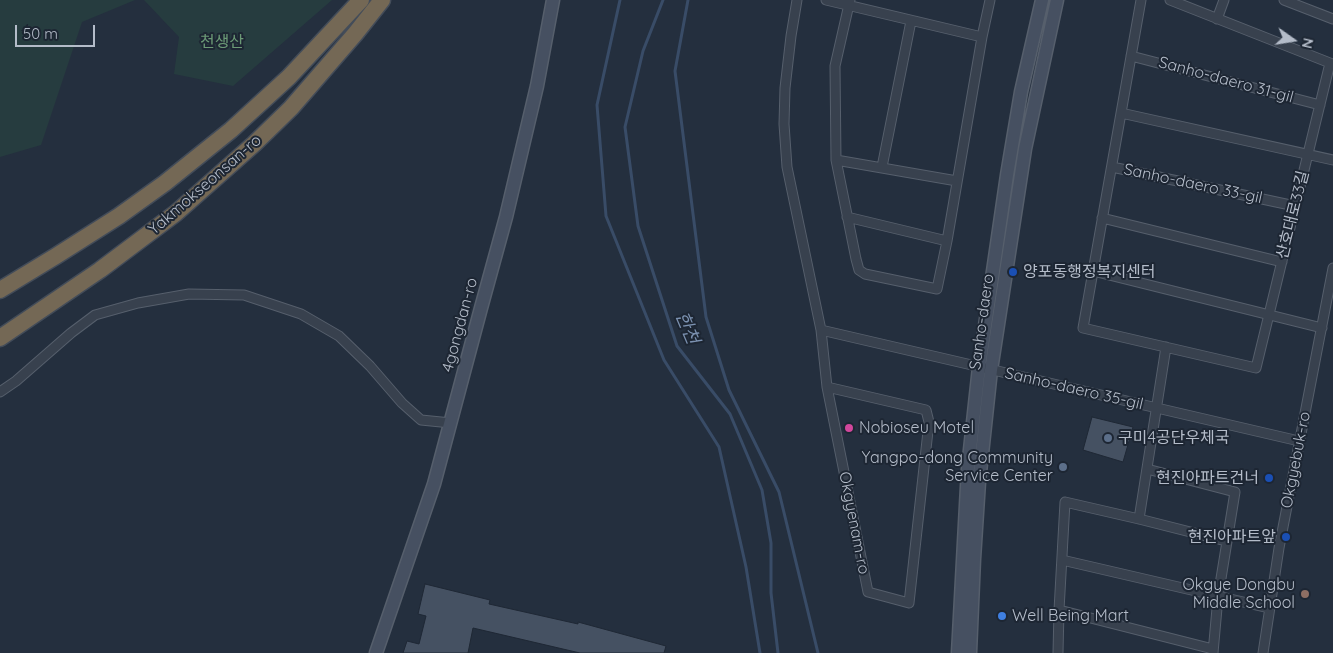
<!DOCTYPE html>
<meta charset="utf-8">
<style>
body{margin:0}
#map{position:relative;width:1333px;height:653px;overflow:hidden;background:#242f3e;font-family:Quicksand,sans-serif}
canvas{display:block}
.north{position:absolute;left:1268px;top:15px;width:50px;height:50px;-webkit-text-stroke:4px #1d2633;paint-order:stroke;rotate:103deg;font-size:14px;font-weight:700;line-height:20px;text-align:center;color:#b4bcc9}
.north::after{content:'';display:block;margin:auto;width:18px;height:22px;background:#b4bcc9;clip-path:polygon(50% 0,100% 100%,50% 72%,0 100%)}
.scale{position:absolute;left:15px;top:25px;width:80px;height:22px;box-sizing:border-box;border:2px solid #b4bcc9;border-top:0;padding-left:6px;font-size:15px;line-height:18px;white-space:nowrap;color:#b4bcc9;-webkit-text-stroke:4px #1d2633;paint-order:stroke}
</style>
<div id="map">
<canvas width="1333" height="653"></canvas>
<div class="north">N</div>
<div class="scale">50 m</div>
</div>
<script>
const c = document.querySelector('canvas').getContext('2d');
c.lineJoin = 'round';
function fill(path, color) {
  c.fillStyle = color;
  c.fill(path, 'evenodd');
}
function shape(rows) {
  const path = new Path2D();
  for (const r of rows) {
    path.moveTo(r[0], r[1]);
    for (let i = 2; i < r.length; i += 2) path.lineTo(r[i], r[i + 1]);
  }
  return path;
}
function trace(path, color, width, dash) {
  c.strokeStyle = color;
  c.lineWidth = width;
  c.lineCap = dash ? 'butt' : 'round';
  c.setLineDash(dash || []);
  c.stroke(path);
}
function write(font, color, halo, rows, align = 'center') {
  c.font = font + ' Quicksand,"Noto Sans KR",sans-serif';
  c.lineWidth = 4;
  c.setLineDash([]);
  c.textBaseline = 'middle';
  c.strokeStyle = halo;
  c.fillStyle = color;
  for (const [text, x, y, turn = 0] of rows) {
    c.save();
    c.translate(x, y);
    c.rotate((+turn || 0) * Math.PI / 180);
    c.textAlign = isNaN(turn) ? turn : align;
    if (halo) c.strokeText(text, 0, 0);
    c.fillText(text, 0, 0);
    c.restore();
  }
}
fill(shape([
 [0,0,135,0,82,22,41,145,0,157],
 [144,0,332,0,233,86,174,74,179,37]
]), '#263c3f');
trace(shape([
 [620,0,597,105,606,216,664,360,719,447,746,567,760,653],
 [663,0,643,51,625,127,638,226,677,346,730,414,762,490,771,543,771,593,778,653],
 [688,0,675,71,706,317,729,390,779,492,818,653]
]), '#394c67', 3);
const building = shape([
 [1092,417,1133,427,1123,462,1083,450,1092,417],
 [425,584,490,600,489,604,578,624,578,622,666,646,664,653,580,653,473,628,468,653,403,653,407,641,419,644,426,616,418,614,425,584]
]);
fill(building, '#455162');
trace(building, '#1f2835', 1);
const street = shape([
 [797,0,791,36,785,88,784,124,787,167,821,330,827,387,868,592,909,603,929,422,926,410,827,387],
 [826,0,982,37],
 [850,0,835,66,836,160,856,259,859,270,865,274,937,289,947,241,982,37,990,0],
 [1141,0,1083,328,1256,368,1330,63,1170,0],
 [1284,0,1333,19],
 [1217,19,1224,0],
 [1131,56,1320,105],
 [1121,113,1333,160],
 [836,160,957,181],
 [882,167,911,21],
 [1112,167,1295,206],
 [847,217,947,241],
 [1102,218,1282,262],
 [1093,271,1322,328],
 [821,330,1299,441],
 [0,392,16,381,71,333,95,315,138,303,189,294,244,295,301,314,339,336,370,366,402,403,421,420,451,423],
 [1147,469,1235,492,1218,597,1213,653],
 [1139,519,1166,347],
 [1062,560,1269,608],
 [1059,610,1213,649],
 [1058,653,1059,610,1065,502,1139,519,1226,541],
 [1263,653,1279,548,1333,268]
]);
const secondary = shape([
 [376,653,434,484,481,308,506,217,537,86,553,0],
 [958,653,968,468,979,367,1007,175,1021,92,1042,0],
 [970,653,974,559,979,482,991,370,1025,149,1057,0]
]);
const highway = shape([
 [0,290,56,256,119,216,165,183,231,130,289,77,361,0],
 [0,338,100,270,176,213,254,144,291,108,355,34,382,0]
]);
trace(street, '#565f6c', 11);
trace(secondary, '#565f6c', 15);
trace(highway, '#434c59', 19);
trace(street, '#38414e', 9);
trace(secondary, '#465061', 12);
trace(highway, '#746855', 16);
for (const [x, y, r, color] of [
 [1013,272,5,"#1a4fb4"],
 [849,428,5,"#d1479c"],
 [1108,438,5,"#5c6f8a"],
 [1063,467,5,"#5c6f8a"],
 [1269,478,5,"#1a4fb4"],
 [1286,537,5,"#1a4fb4"],
 [1305,594,5,"#8d6e63"],
 [1002,616,5,"#3f7fe0"]
]) {
  const dot = new Path2D();
  dot.arc(x, y, r, 0, 2 * Math.PI);
  c.fillStyle = color;
  c.fill(dot);
  trace(dot, '#1d2633', 2);
}
write('16px', '#6b9a76', '#1d2633', [
 ["천생산",222,42]
]);
write('16px', '#b4bcc9', '#1d2633', [
 ["Sanho-daero 31-gil",1226,80,15],
 ["Sanho-daero 33-gil",1193,184,12],
 ["Yakmokseonsan-ro",205,185,-41],
 ["산호대로33길",1293,215,-76],
 ["Sanho-daero",982,322,-82],
 ["4gongdan-ro",460,325,-75],
 ["Sanho-daero 35-gil",1074,389,13],
 ["Okgyebuk-ro",1296,460,-79],
 ["Okgyenam-ro",854,523,79]
]);
write('16px', '#b4bcc9', '#1d2633', [
 ["양포동행정복지센터",1023,272],
 ["Nobioseu Motel",859,428],
 ["구미4공단우체국",1118,438],
 ["Yangpo-dong Community",1053,458,"right"],
 ["Service Center",1053,476,"right"],
 ["현진아파트건너",1259,478,"right"],
 ["현진아파트앞",1276,537,"right"],
 ["Okgye Dongbu",1295,585,"right"],
 ["Middle School",1295,603,"right"],
 ["Well Being Mart",1012,616]
], 'left');
write('italic 18px', '#7c92b1', '#1d2633', [
 ["한천",687,328,67]
]);
</script>
